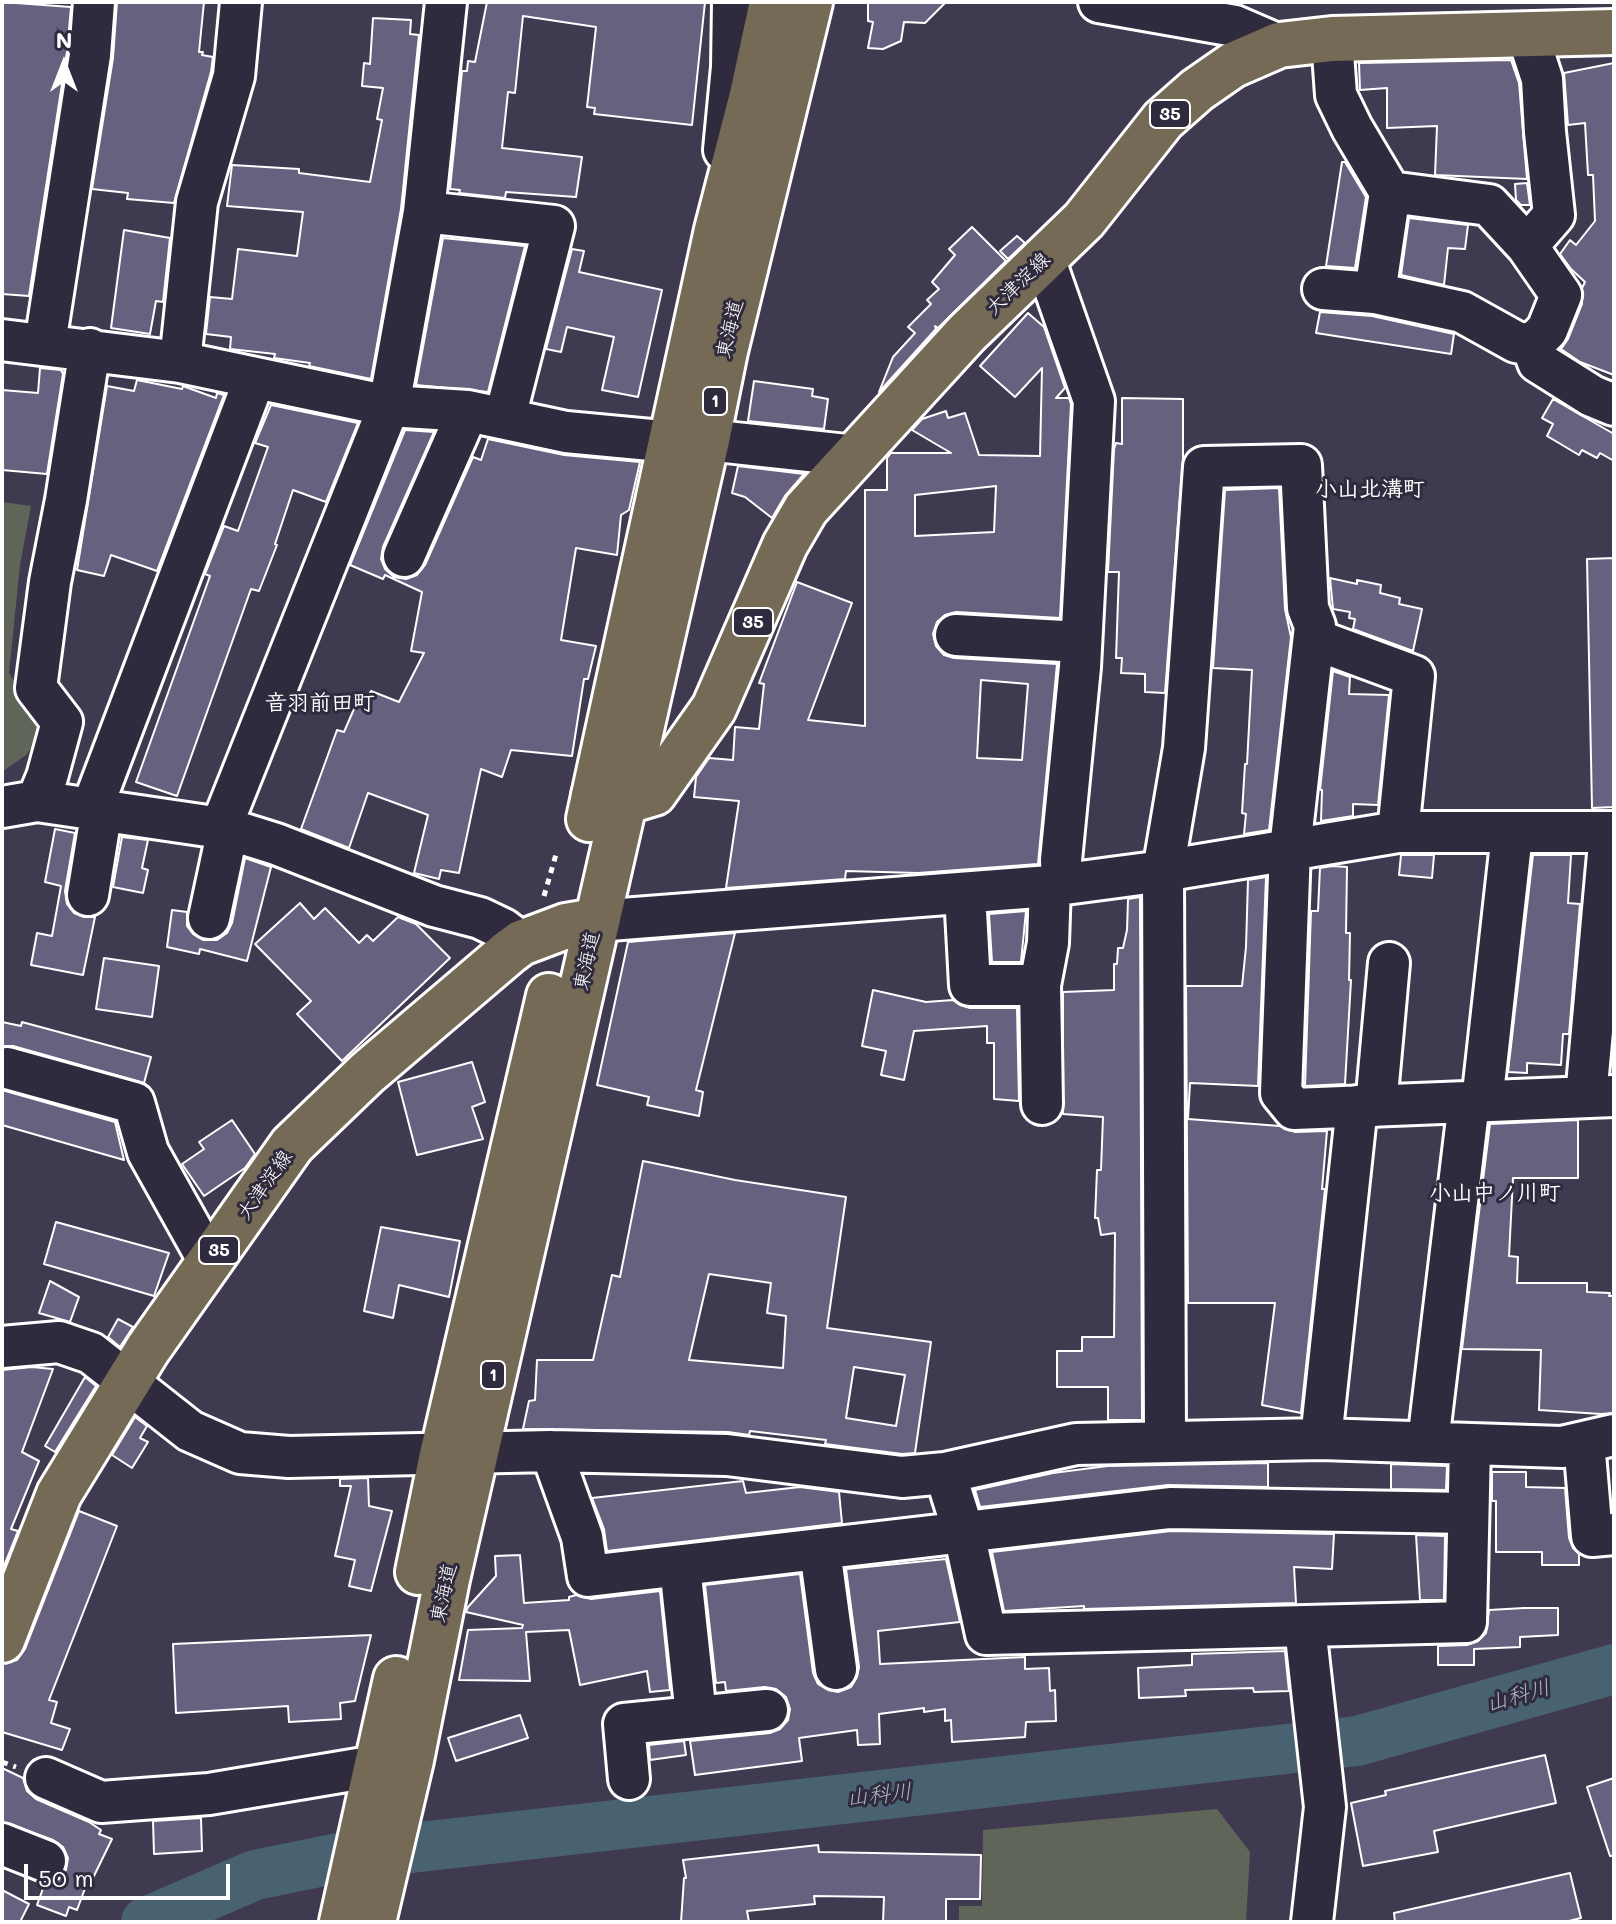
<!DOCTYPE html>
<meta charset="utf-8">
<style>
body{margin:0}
#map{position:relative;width:1616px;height:1924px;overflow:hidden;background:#403a51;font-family:Mali,sans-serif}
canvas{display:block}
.frame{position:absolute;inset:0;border:4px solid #fff;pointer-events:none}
.north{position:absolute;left:24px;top:24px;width:80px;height:80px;-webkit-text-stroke:6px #2f2a3d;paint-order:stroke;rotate:0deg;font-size:22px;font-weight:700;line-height:32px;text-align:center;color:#fff}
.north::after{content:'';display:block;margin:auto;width:28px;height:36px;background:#fff;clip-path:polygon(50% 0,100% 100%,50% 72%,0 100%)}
.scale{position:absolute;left:24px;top:1864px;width:206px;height:36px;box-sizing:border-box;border:4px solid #fff;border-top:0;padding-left:10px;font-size:24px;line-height:28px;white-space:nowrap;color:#fff;-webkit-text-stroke:6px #2f2a3d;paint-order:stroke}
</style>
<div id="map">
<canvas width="1616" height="1924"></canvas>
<div class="frame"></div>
<div class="north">N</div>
<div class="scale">50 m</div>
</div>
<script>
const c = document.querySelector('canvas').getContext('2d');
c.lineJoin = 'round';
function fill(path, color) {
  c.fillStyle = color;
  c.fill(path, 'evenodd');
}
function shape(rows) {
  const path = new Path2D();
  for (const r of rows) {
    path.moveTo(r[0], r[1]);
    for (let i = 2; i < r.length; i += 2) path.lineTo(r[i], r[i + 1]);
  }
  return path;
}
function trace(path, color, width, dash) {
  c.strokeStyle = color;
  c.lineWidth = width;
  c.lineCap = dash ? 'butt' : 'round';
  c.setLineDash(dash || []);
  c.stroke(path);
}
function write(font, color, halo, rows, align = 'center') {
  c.font = font + ' Mali,"Klee One",sans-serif';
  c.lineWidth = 6;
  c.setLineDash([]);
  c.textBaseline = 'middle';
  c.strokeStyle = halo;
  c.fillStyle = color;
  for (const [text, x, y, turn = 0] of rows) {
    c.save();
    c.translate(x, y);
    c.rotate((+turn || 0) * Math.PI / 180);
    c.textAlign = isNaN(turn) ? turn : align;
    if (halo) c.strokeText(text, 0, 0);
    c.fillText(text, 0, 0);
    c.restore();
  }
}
fill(shape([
 [2,502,31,506,20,565,9,673,45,731,26,755,2,772],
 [1217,1809,1250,1852,1246,1922,959,1922,959,1906,982,1906,983,1830]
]), '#5f6659');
trace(shape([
 [146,1922,255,1875,358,1854,1357,1741,1614,1669]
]), '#496271', 50);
const building = shape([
 [2,2,71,7,67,52,29,296,2,294,2,2],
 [117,2,204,2,199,52,203,52,202,55,213,57,211,72,174,203,127,199,128,193,92,189,113,58,117,2],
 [487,2,705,2,692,125,594,114,595,108,587,107,596,27,523,16,515,93,508,92,502,148,582,157,576,197,506,192,505,198,459,193,460,190,450,189,462,71,467,71,468,61,475,62,487,2],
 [868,2,946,2,925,23,904,22,901,41,883,49,868,48,873,22,868,21,868,2],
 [373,18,411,20,410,34,419,35,401,209,371,379,309,366,310,363,274,358,275,354,230,349,231,337,206,334,210,297,232,299,238,249,297,256,303,212,227,206,232,165,299,169,299,173,370,182,382,120,377,119,383,88,362,86,364,63,370,64,373,18],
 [1511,60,1519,83,1527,179,1435,175,1437,126,1387,128,1387,88,1360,90,1359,63,1511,60],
 [1614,63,1614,375,1580,362,1561,349,1568,339,1582,304,1582,288,1585,282,1571,269,1560,254,1570,240,1576,245,1595,221,1593,175,1588,175,1585,123,1568,125,1564,73,1614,63],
 [1342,162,1345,162,1366,197,1355,268,1326,266,1342,162],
 [1527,183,1530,205,1521,205,1516,200,1515,184,1527,183],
 [1409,218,1468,225,1465,249,1448,248,1444,285,1401,275,1409,218],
 [972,227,1006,261,938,328,935,326,936,329,879,392,893,357,915,333,908,327,931,304,927,300,939,289,932,282,955,255,949,249,972,227],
 [124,230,170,238,163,302,156,301,150,334,111,328,124,230],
 [1017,236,1025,243,1008,259,1000,251,1017,236],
 [443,238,525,246,488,392,416,385,443,238],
 [572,249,584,251,579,272,662,290,638,397,602,390,614,337,567,327,561,352,546,349,572,249],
 [1320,312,1372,316,1454,334,1451,354,1316,333,1320,312],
 [1028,313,1044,327,1065,388,1056,398,1069,398,1071,404,1060,618,956,612,945,615,937,622,933,634,936,646,944,655,954,658,1057,664,1038,864,918,873,846,871,845,879,726,888,739,801,694,797,696,777,709,758,733,760,735,727,759,729,764,684,759,683,797,582,852,603,808,720,865,726,865,490,887,490,887,458,891,453,951,453,912,430,922,419,946,411,948,418,965,413,979,455,1040,456,1042,368,1015,397,980,366,1028,313],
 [996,486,994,532,915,536,915,495,996,486],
 [981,680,1028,684,1022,760,977,758,981,680],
 [40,368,61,370,63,374,47,474,2,470,2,390,38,393,40,368],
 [137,380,182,389,183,386,216,398,217,393,224,395,157,571,111,555,104,576,77,570,107,386,134,391,137,380],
 [754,381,813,389,812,396,828,399,824,429,748,421,754,381],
 [1122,398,1183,399,1183,458,1165,693,1145,692,1145,674,1121,673,1122,658,1116,658,1119,572,1108,572,1114,449,1116,443,1122,444,1122,398],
 [1553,399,1614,434,1614,461,1600,453,1597,458,1582,450,1579,455,1547,436,1553,424,1542,418,1553,399],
 [271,405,358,423,326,502,293,490,275,544,277,545,259,591,251,589,177,796,136,782,210,576,205,574,224,526,238,531,268,447,255,443,271,405],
 [405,430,434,432,383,547,381,559,385,569,394,577,406,579,417,575,425,565,473,457,481,460,488,439,564,455,640,462,629,510,621,515,617,555,576,548,561,640,596,646,588,679,584,679,572,756,511,750,502,777,481,769,459,873,441,870,439,879,414,873,428,815,368,793,349,848,301,829,337,730,344,732,360,695,367,699,371,691,399,702,424,653,411,651,422,592,385,575,383,579,350,565,405,430],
 [738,466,804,474,785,496,772,518,745,497,732,493,738,466],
 [1279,488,1285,609,1291,637,1269,830,1244,834,1246,814,1242,813,1245,764,1247,764,1252,670,1213,668,1225,490,1279,488],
 [1614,558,1614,807,1592,808,1587,559,1614,558],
 [1330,578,1357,584,1357,580,1381,585,1380,593,1400,598,1399,604,1422,609,1413,651,1353,629,1355,619,1349,618,1350,612,1333,609,1330,578],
 [1333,671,1350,677,1349,694,1389,695,1378,805,1353,804,1353,816,1321,821,1322,790,1320,790,1333,671],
 [55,829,75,833,65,891,67,904,74,913,84,917,95,917,83,975,31,965,37,933,52,936,61,886,45,882,55,829],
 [122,837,148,840,142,868,148,870,143,893,113,887,122,837],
 [1401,855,1434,855,1432,878,1399,875,1401,855],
 [1533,855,1571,855,1568,903,1580,904,1569,1034,1563,1034,1561,1065,1527,1063,1527,1073,1508,1072,1533,855],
 [245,858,271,867,247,961,200,949,199,954,167,947,172,910,187,912,187,926,193,934,203,940,217,940,227,933,232,923,245,858],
 [1332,866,1347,867,1346,933,1350,933,1349,980,1351,980,1345,1084,1305,1086,1311,911,1318,911,1320,868,1332,866],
 [1266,877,1258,1086,1190,1083,1188,1119,1280,1126,1295,1132,1327,1131,1322,1189,1325,1189,1301,1413,1262,1405,1275,1303,1188,1303,1186,986,1242,986,1246,947,1248,880,1266,877],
 [1140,897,1142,1420,1108,1420,1108,1387,1057,1387,1057,1351,1082,1351,1082,1337,1114,1337,1115,1233,1101,1235,1098,1218,1095,1218,1097,1170,1101,1170,1103,1117,1063,1114,1063,992,1114,990,1114,964,1117,964,1118,948,1123,948,1127,930,1128,899,1140,897],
 [300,903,314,919,325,908,359,943,367,935,373,941,398,917,416,924,450,958,342,1061,297,1014,311,1001,255,944,300,903],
 [1026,911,1021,962,992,962,989,914,1026,911],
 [735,933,696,1090,703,1092,699,1116,647,1105,649,1097,597,1085,628,942,735,933],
 [104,958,159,966,152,1017,96,1009,104,958],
 [873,990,926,1002,953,1000,960,1005,970,1008,1017,1008,1019,1101,994,1099,994,1043,987,1043,987,1026,914,1031,904,1080,881,1075,886,1051,862,1046,873,990],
 [2,1022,21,1026,22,1022,151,1057,144,1083,13,1046,2,1046,2,1022],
 [472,1062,485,1102,472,1107,483,1139,417,1155,398,1082,472,1062],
 [2,1090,115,1122,124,1160,2,1125,2,1090],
 [232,1120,255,1154,245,1168,204,1196,182,1164,204,1149,199,1142,232,1120],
 [1578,1120,1578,1178,1513,1178,1509,1256,1518,1257,1517,1283,1587,1283,1587,1292,1610,1293,1609,1296,1614,1296,1614,1413,1601,1414,1539,1410,1541,1350,1462,1349,1490,1124,1578,1120],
 [643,1161,735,1180,846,1197,827,1328,931,1342,915,1453,902,1454,825,1444,826,1440,750,1431,749,1435,728,1432,523,1429,529,1401,535,1400,537,1360,593,1360,612,1275,620,1277,643,1161],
 [709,1274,771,1283,767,1313,786,1316,783,1368,689,1360,709,1274],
 [854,1367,905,1375,896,1426,846,1418,854,1367],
 [56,1222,169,1253,154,1296,44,1264,56,1222],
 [381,1227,460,1241,449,1297,399,1285,393,1318,364,1311,381,1227],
 [50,1281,79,1297,70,1322,39,1313,50,1281],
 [118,1319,133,1327,120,1347,108,1337,118,1319],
 [32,1367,53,1369,22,1452,39,1461,11,1529,18,1531,2,1571,2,1370,32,1367],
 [85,1377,96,1386,55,1452,45,1446,85,1377],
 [135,1417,147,1426,140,1438,148,1442,132,1468,112,1455,135,1417],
 [1268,1463,1268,1487,1168,1485,980,1507,975,1490,1053,1473,1107,1466,1268,1463],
 [1391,1464,1447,1466,1446,1490,1391,1489,1391,1464],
 [1492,1472,1526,1472,1526,1487,1565,1488,1569,1538,1573,1548,1579,1554,1579,1565,1542,1565,1542,1552,1496,1552,1496,1501,1492,1501,1492,1472],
 [368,1478,369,1506,392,1511,371,1591,349,1586,355,1560,335,1556,351,1486,340,1486,340,1479,368,1478],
 [743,1481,746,1493,800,1487,839,1492,842,1523,607,1551,604,1529,592,1498,743,1481],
 [79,1511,117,1526,49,1700,57,1702,51,1723,70,1729,62,1750,2,1732,2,1664,17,1660,25,1649,79,1511],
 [1171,1531,1334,1534,1332,1569,1294,1567,1296,1603,1084,1609,1084,1606,1004,1611,992,1552,1171,1531],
 [1416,1535,1445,1536,1444,1600,1420,1600,1416,1535],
 [520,1555,524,1603,569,1600,569,1597,576,1595,591,1599,660,1591,670,1690,650,1692,647,1671,580,1685,569,1630,526,1632,530,1681,459,1680,468,1630,522,1628,523,1625,466,1612,468,1607,496,1576,495,1556,520,1555],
 [946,1559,960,1622,878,1631,880,1664,1025,1657,1025,1669,1049,1668,1050,1691,1055,1690,1056,1721,1026,1722,1025,1737,952,1742,951,1720,945,1721,945,1709,924,1712,924,1708,879,1714,880,1744,858,1745,857,1730,799,1738,802,1761,695,1775,690,1741,770,1733,780,1729,788,1720,790,1709,786,1697,776,1689,765,1687,726,1691,725,1682,716,1683,705,1585,800,1574,813,1673,818,1684,828,1690,838,1692,851,1687,857,1677,859,1667,846,1569,946,1559],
 [1524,1608,1558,1608,1558,1635,1520,1637,1520,1647,1474,1649,1474,1665,1438,1665,1438,1646,1467,1645,1478,1641,1486,1633,1489,1610,1524,1608],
 [371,1635,355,1701,340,1703,341,1719,289,1722,288,1706,176,1713,173,1644,371,1635],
 [1285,1651,1289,1691,1254,1692,1253,1688,1185,1690,1186,1696,1139,1698,1138,1668,1192,1665,1192,1654,1285,1651],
 [520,1715,528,1738,456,1761,448,1738,520,1715],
 [684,1741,686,1755,650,1760,649,1745,684,1741],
 [1545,1755,1556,1803,1434,1831,1438,1852,1363,1866,1351,1803,1386,1795,1385,1791,1545,1755],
 [2,1768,23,1778,27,1791,36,1799,89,1822,101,1830,99,1834,112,1839,90,1884,87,1883,77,1910,69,1907,66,1916,37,1905,45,1883,59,1879,66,1870,68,1858,63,1847,53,1840,2,1822,2,1768],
 [1614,1778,1614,1856,1610,1856,1587,1787,1614,1778],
 [201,1818,202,1851,154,1854,153,1821,201,1818],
 [818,1845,819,1852,981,1855,980,1899,946,1899,946,1922,883,1922,884,1897,814,1896,815,1904,747,1911,749,1922,681,1922,684,1878,686,1878,683,1860,818,1845],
 [1570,1873,1581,1918,1565,1922,1395,1922,1394,1913,1570,1873],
 [2,1890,29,1904,20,1922,2,1922,2,1890]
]);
fill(building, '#67617f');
trace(building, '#fff', 2);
const minor = shape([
 [1099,2,1235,26,1279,45],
 [1527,33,1542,79,1545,132,1554,215,1527,246,1561,295,1547,330,1532,345,1538,362,1592,396,1614,405],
 [1332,39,1336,95,1352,128,1390,192,1489,205,1527,246],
 [724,150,732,67,733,2],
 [424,212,554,226,505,417],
 [1044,258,1094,401,1080,667,1061,860,1062,884],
 [1323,289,1375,293,1462,312,1516,342,1532,345],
 [1375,293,1390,192],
 [2,340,180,362,389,406,468,411,566,432,651,440,707,440,856,456],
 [45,344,90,55,94,2],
 [180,362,197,202,234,76,241,2],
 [404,556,468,411],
 [956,635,1081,642],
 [1314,639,1414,676,1398,832],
 [37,801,47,777,62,722,36,688,50,582,66,500,90,349],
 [2,807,37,801,228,829,276,844,434,906,480,918,503,929,521,943],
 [92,808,255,378],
 [221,827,389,406,424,212,446,2],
 [965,893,970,985,1040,985],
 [88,895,102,809],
 [209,918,228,829],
 [596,921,1050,886,1163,871,1398,832,1614,832],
 [7,1068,134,1103,148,1152,210,1263],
 [1586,1097,1610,832],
 [1482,1102,1512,834],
 [1042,1104,1040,985,1048,943,1050,886],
 [1376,1106,1389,963],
 [2,1347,59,1342,91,1353,190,1431,240,1453,289,1457,551,1451,727,1455,902,1477,945,1473,1076,1444,1321,1439,1562,1447,1614,1435],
 [1321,1439,1357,1106],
 [1165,1440,1163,871,1184,748,1204,467,1301,465,1308,608,1315,626,1290,849,1281,1093,1294,1109,1614,1096],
 [1428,1442,1469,1102],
 [1584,1442,1592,1536,1614,1534],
 [551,1451,582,1537,588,1576,1170,1508,1468,1513],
 [945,1473,964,1533,986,1634,1466,1622,1470,1446],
 [820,1550,836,1669],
 [680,1566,696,1716],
 [1305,1627,1325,1807,1312,1922],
 [46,1778,101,1802,209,1794,406,1761],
 [629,1779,624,1724,767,1710],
 [2,1844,45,1861]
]);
const major = shape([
 [594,796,624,802,654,793,714,708,785,545,806,509,967,333,1084,220,1163,120,1197,90,1233,65,1279,45,1332,39,1614,32],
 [2,1640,59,1494,148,1349,292,1145,367,1073,509,952,521,943,566,926,596,921]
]);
const highway = shape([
 [589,819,717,230,752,95,772,2],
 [418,1572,442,1455,549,996],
 [342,1922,396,1679],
 [373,1922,411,1760,447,1579,707,440,725,351,810,2]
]);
trace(minor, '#fff', 46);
trace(major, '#fff', 50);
trace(highway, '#fff', 50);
trace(shape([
 [544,896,557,851],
 [2,1762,16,1767]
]), '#fff', 5, [6, 6]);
trace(minor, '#2f2a3d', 40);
trace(major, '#756a55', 44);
trace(highway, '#756a55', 44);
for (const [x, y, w] of [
 [1170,114,40],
 [715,401,24],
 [753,622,40],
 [219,1250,40],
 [493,1375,24]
]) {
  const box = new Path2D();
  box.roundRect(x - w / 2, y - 14, w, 28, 6);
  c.fillStyle = '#2f2a3d';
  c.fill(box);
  trace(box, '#fff', 2);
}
write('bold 18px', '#fff', null, [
 ["35",1170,114],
 ["1",715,401],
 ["35",753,622],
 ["35",219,1250],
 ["1",493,1375]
]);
write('20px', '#fff', '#2f2a3d', [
 ["大津淀線",1018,284,-44],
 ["東海道",730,329,-77],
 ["東海道",587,961,-78],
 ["大津淀線",265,1185,-55],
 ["東海道",444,1593,-78]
]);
write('bold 22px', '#fff', '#2f2a3d', [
 ["小山北溝町",1370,489],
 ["音羽前田町",320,703],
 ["小山中ノ川町",1495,1193]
]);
write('italic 22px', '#adb8bf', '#2f2a3d', [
 ["山科川",1518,1696,-16],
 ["山科川",879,1795,-6]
]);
</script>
